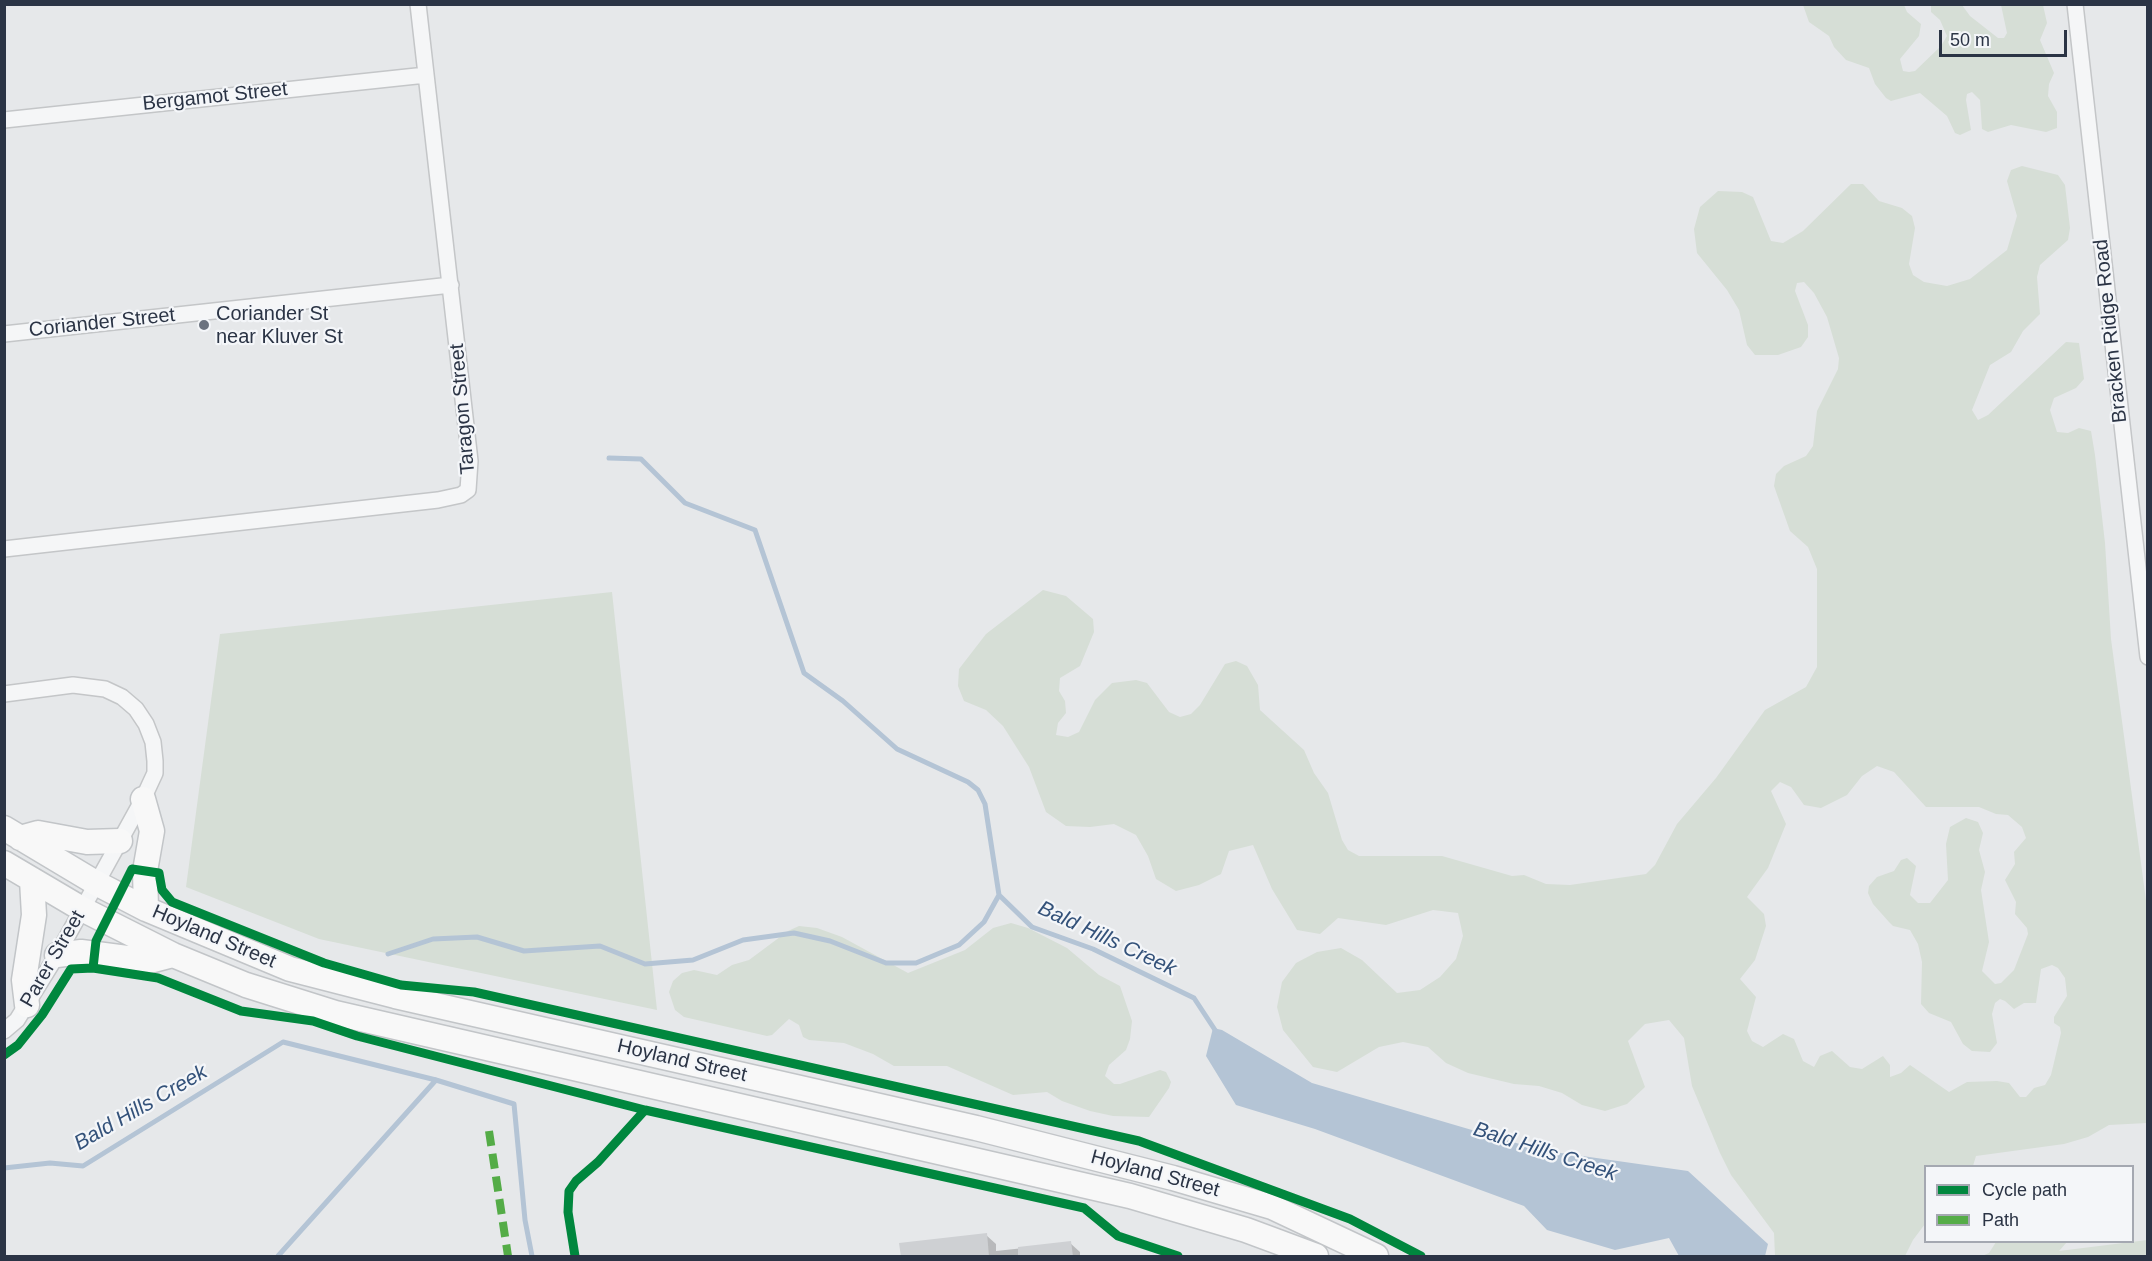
<!DOCTYPE html>
<style>
body{margin:0}
#map{position:relative;width:2152px;height:1261px;overflow:hidden;background:#e6e8ea;font-family:Arial,sans-serif}
canvas{display:block}
.frame{position:absolute;inset:0;border:6px solid #2b3445;pointer-events:none}
.legend{position:absolute;left:1924px;top:1165px;width:210px;height:78px;box-sizing:border-box;background:#f4f6f9;border:2px solid #a4a8b1;margin:0;padding:8px 10px;list-style:none;font-size:18px;color:#2b3445}
.legend li{display:flex;align-items:center;gap:12px;height:30px}
.legend b{width:30px;border:2px solid #a4a8b1}
.scale{position:absolute;left:1939px;top:30px;width:128px;height:27px;box-sizing:border-box;border:3px solid #2b3445;border-top:0;padding-left:8px;font-size:18px;line-height:21px;white-space:nowrap;color:#2b3445;-webkit-text-stroke:4px #f4f6f9;paint-order:stroke}
</style>
<div id="map">
<canvas width="2152" height="1261"></canvas>
<div class="frame"></div>
<ul class="legend">
<li><b style="height:8px;background:#00873e"></b>Cycle path</li>
<li><b style="height:8px;background:#54ac47"></b>Path</li>
</ul>
<div class="scale">50 m</div>
</div>
<script>
const c = document.querySelector('canvas').getContext('2d');
c.lineJoin = 'round';
function fill(path, color) {
  c.fillStyle = color;
  c.fill(path, 'evenodd');
}
function shape(rows) {
  const path = new Path2D();
  for (const r of rows) {
    path.moveTo(r[0], r[1]);
    for (let i = 2; i < r.length; i += 2) path.lineTo(r[i], r[i + 1]);
  }
  return path;
}
function trace(path, color, width, dash) {
  c.strokeStyle = color;
  c.lineWidth = width;
  c.lineCap = dash ? 'butt' : 'round';
  c.setLineDash(dash || []);
  c.stroke(path);
}
function write(font, color, halo, rows, align = 'center') {
  c.font = font + ' Arial,sans-serif';
  c.lineWidth = 4.5;
  c.setLineDash([]);
  c.textBaseline = 'middle';
  c.strokeStyle = halo;
  c.fillStyle = color;
  for (const [text, x, y, turn = 0] of rows) {
    c.save();
    c.translate(x, y);
    c.rotate((+turn || 0) * Math.PI / 180);
    c.textAlign = isNaN(turn) ? turn : align;
    if (halo) c.strokeText(text, 0, 0);
    c.fillText(text, 0, 0);
    c.restore();
  }
}
fill(shape([
 [1803,5,1904,5,1907,12,1921,24,1919,36,1900,59,1903,71,1909,72,1915,71,1941,46,1947,36,1940,20,1931,12,1931,5,1962,5,1970,16,1998,38,2004,38,2007,33,2001,5,2043,5,2047,23,2040,40,2054,73,2049,84,2048,96,2057,112,2057,128,2046,132,2011,125,1988,132,1982,129,1980,100,1972,92,1967,94,1966,100,1971,130,1960,135,1955,133,1947,116,1920,93,1891,101,1886,98,1875,84,1869,68,1846,60,1834,47,1829,36,1809,22],
 [2022,166,2058,175,2065,185,2070,228,2068,240,2040,265,2037,277,2040,314,2023,331,2011,352,1990,365,1972,410,1978,420,1988,415,2066,342,2079,343,2084,379,2076,388,2054,398,2050,410,2057,432,2068,433,2079,428,2091,431,2095,455,2105,543,2111,639,2147,908,2147,1123,2109,1125,2088,1137,2064,1144,1976,1156,1973,1166,1926,1166,1925,1224,1913,1240,1905,1256,1775,1256,1774,1233,1731,1175,1720,1153,1692,1086,1684,1038,1669,1020,1645,1024,1628,1041,1645,1087,1627,1104,1605,1111,1582,1105,1562,1093,1539,1086,1514,1084,1468,1073,1446,1063,1428,1047,1403,1042,1379,1047,1337,1072,1313,1067,1283,1030,1277,1007,1282,982,1296,963,1317,952,1341,948,1362,960,1397,993,1420,990,1440,977,1456,959,1463,936,1458,913,1433,910,1386,925,1338,918,1320,934,1297,930,1272,889,1253,845,1229,851,1221,874,1199,885,1176,891,1156,879,1148,856,1136,835,1114,824,1090,827,1066,826,1046,812,1029,767,1003,726,986,710,964,701,958,686,959,669,986,634,1043,590,1066,596,1093,619,1094,632,1080,666,1060,678,1059,691,1065,701,1066,713,1058,723,1056,735,1068,737,1079,732,1095,700,1112,683,1136,680,1147,683,1169,712,1180,717,1191,714,1200,705,1225,664,1236,661,1247,666,1258,685,1260,710,1304,750,1314,773,1328,793,1342,840,1348,850,1359,856,1442,856,1512,876,1524,875,1546,884,1570,885,1646,874,1655,865,1677,824,1716,778,1765,710,1806,687,1817,667,1817,569,1808,547,1790,531,1774,486,1776,474,1784,466,1806,456,1813,446,1817,411,1838,369,1839,358,1827,317,1814,293,1804,282,1797,283,1795,291,1808,325,1808,337,1801,347,1778,355,1755,355,1747,345,1739,310,1727,290,1697,253,1694,229,1700,207,1718,191,1742,192,1753,197,1771,241,1783,243,1803,231,1851,184,1863,184,1879,201,1902,208,1912,216,1915,228,1909,264,1913,275,1924,282,1947,286,1970,279,2007,250,2017,216,2007,181,2011,170],
 [1877,766,1894,772,1926,807,1979,807,1996,814,2008,815,2022,827,2026,838,2014,852,2015,864,2005,880,2016,902,2015,914,2027,928,2028,934,2014,970,2001,983,1995,984,1982,971,1989,942,1981,890,1985,872,1979,850,1983,833,1978,822,1966,818,1950,827,1946,844,1948,880,1930,903,1918,903,1910,895,1916,866,1907,858,1901,860,1894,871,1877,877,1869,886,1868,893,1873,904,1889,922,1893,926,1910,930,1918,944,1922,962,1921,1004,1929,1013,1951,1022,1963,1044,1972,1051,1990,1052,1997,1043,1992,1014,1995,1003,2000,999,2005,1001,2014,1009,2024,1003,2036,1003,2041,969,2052,965,2058,968,2065,978,2067,996,2054,1017,2054,1023,2060,1027,2061,1033,2051,1075,2045,1085,2034,1088,2026,1097,2020,1097,2009,1083,1997,1081,1967,1082,1949,1092,1910,1065,1901,1073,1890,1077,1890,1065,1883,1056,1862,1069,1850,1067,1832,1051,1820,1056,1814,1067,1803,1061,1794,1039,1783,1034,1763,1047,1752,1041,1747,1031,1756,997,1740,979,1755,960,1766,926,1764,914,1747,897,1768,868,1786,824,1771,791,1780,782,1791,787,1804,805,1821,808,1847,795,1862,776],
 [612,592,657,1010,319,939,186,887,220,634],
 [1011,923,1028,928,1067,948,1099,975,1120,986,1132,1021,1130,1039,1126,1050,1109,1065,1105,1076,1114,1084,1120,1084,1160,1070,1166,1072,1171,1082,1169,1088,1149,1117,1113,1116,1090,1111,1062,1101,1047,1092,1013,1095,947,1066,894,1066,873,1054,844,1043,809,1040,803,1037,799,1025,789,1019,772,1035,767,1036,684,1017,675,1010,669,992,673,981,682,973,694,970,717,975,732,965,749,960,788,931,799,926,817,928,842,937,908,973,965,950,993,928],
 [2147,1240,2147,1256,1982,1256,1989,1253,1996,1242,2067,1242,2059,1251]
]), '#d6ded6');
fill(shape([
 [1213,1028,1222,1030,1312,1083,1540,1150,1688,1171,1768,1244,1765,1256,1679,1256,1669,1238,1615,1250,1547,1230,1524,1206,1315,1129,1236,1105,1206,1056]
]), '#b4c4d5');
fill(shape([
 [986,1235,996,1244,996,1251,1070,1243,1080,1252,1080,1256,902,1256]
]), '#0003');
trace(shape([
 [609,458,641,459,685,503,755,530,804,673,843,701,897,749,968,782,978,790,985,804,999,895],
 [388,954,433,939,477,937,524,951,600,946,645,964,693,960,743,940,794,933,830,941,886,963,916,963,959,945,984,922,999,895,1032,927,1093,949,1194,998,1217,1033],
 [4,1168,50,1163,83,1166,283,1042,436,1080,514,1104,525,1220,532,1256],
 [278,1256,436,1080]
]), '#b4c4d5', 5);
fill(shape([
 [987,1233,989,1257,901,1257,899,1243],
 [1071,1241,1073,1257,1018,1257,1018,1247]
]), '#ced0d3');
const minor = shape([
 [2075,4,2148,657],
 [4,120,426,75],
 [4,334,451,285],
 [4,549,438,500,461,495,468,490,470,461,418,4],
 [4,694,73,685,105,689,122,697,136,709,146,724,153,742,155,761,155,773,143,799,57,955,17,1020,4,1031]
]);
const primary = shape([
 [143,799,152,831,145,871,146,909],
 [4,828,96,883,146,909,290,969,395,996,976,1128,1173,1178,1272,1207,1376,1256],
 [20,838,38,833,87,842,120,841],
 [4,863,82,909,173,955,246,985,335,1013,1130,1196,1246,1230,1316,1256],
 [57,955,81,952,150,961,173,955],
 [27,1005,24,980,34,915,32,880]
]);
trace(minor, '#c4c6c8', 18);
trace(primary, '#c2c5c8', 27);
trace(minor, '#f5f6f7', 15);
trace(primary, '#f8f8f8', 24);
trace(shape([
 [489,1131,508,1256]
]), '#54ac47', 8, [15, 8]);
trace(shape([
 [93,968,96,941,132,869,159,873,162,890,172,902,324,963,401,985,474,992,1139,1141,1350,1219,1421,1256],
 [4,1055,18,1045,42,1015,71,969,93,968,158,978,241,1011,313,1021,357,1036,645,1110,1084,1208,1118,1236,1178,1256],
 [575,1256,568,1212,569,1191,576,1181,598,1162,645,1110]
]), '#00873e', 9);
for (const [x, y, r, color] of [
 [204,325,6,"#6c737f"]
]) {
  const dot = new Path2D();
  dot.arc(x, y, r, 0, 2 * Math.PI);
  c.fillStyle = color;
  c.fill(dot);
  trace(dot, '#f4f6f9', 2);
}
write('20px', '#2b3445', '#f4f6f9', [
 ["Bergamot Street",215,97,-6],
 ["Coriander Street",102,323,-6],
 ["Bracken Ridge Road",2111,331,-96],
 ["Taragon Street",463,409,-95],
 ["Hoyland Street",214,937,23],
 ["Parer Street",53,959,-60],
 ["Hoyland Street",682,1061,13],
 ["Hoyland Street",1155,1174,15]
]);
write('20px', '#2b3445', '#f4f6f9', [
 ["Coriander St",216,314],
 ["near Kluver St",216,337]
], 'left');
write('italic 21px', '#34527a', '#f4f6f9', [
 ["Bald Hills Creek",1107,939,25],
 ["Bald Hills Creek",141,1108,-30],
 ["Bald Hills Creek",1545,1152,18]
]);
</script>
